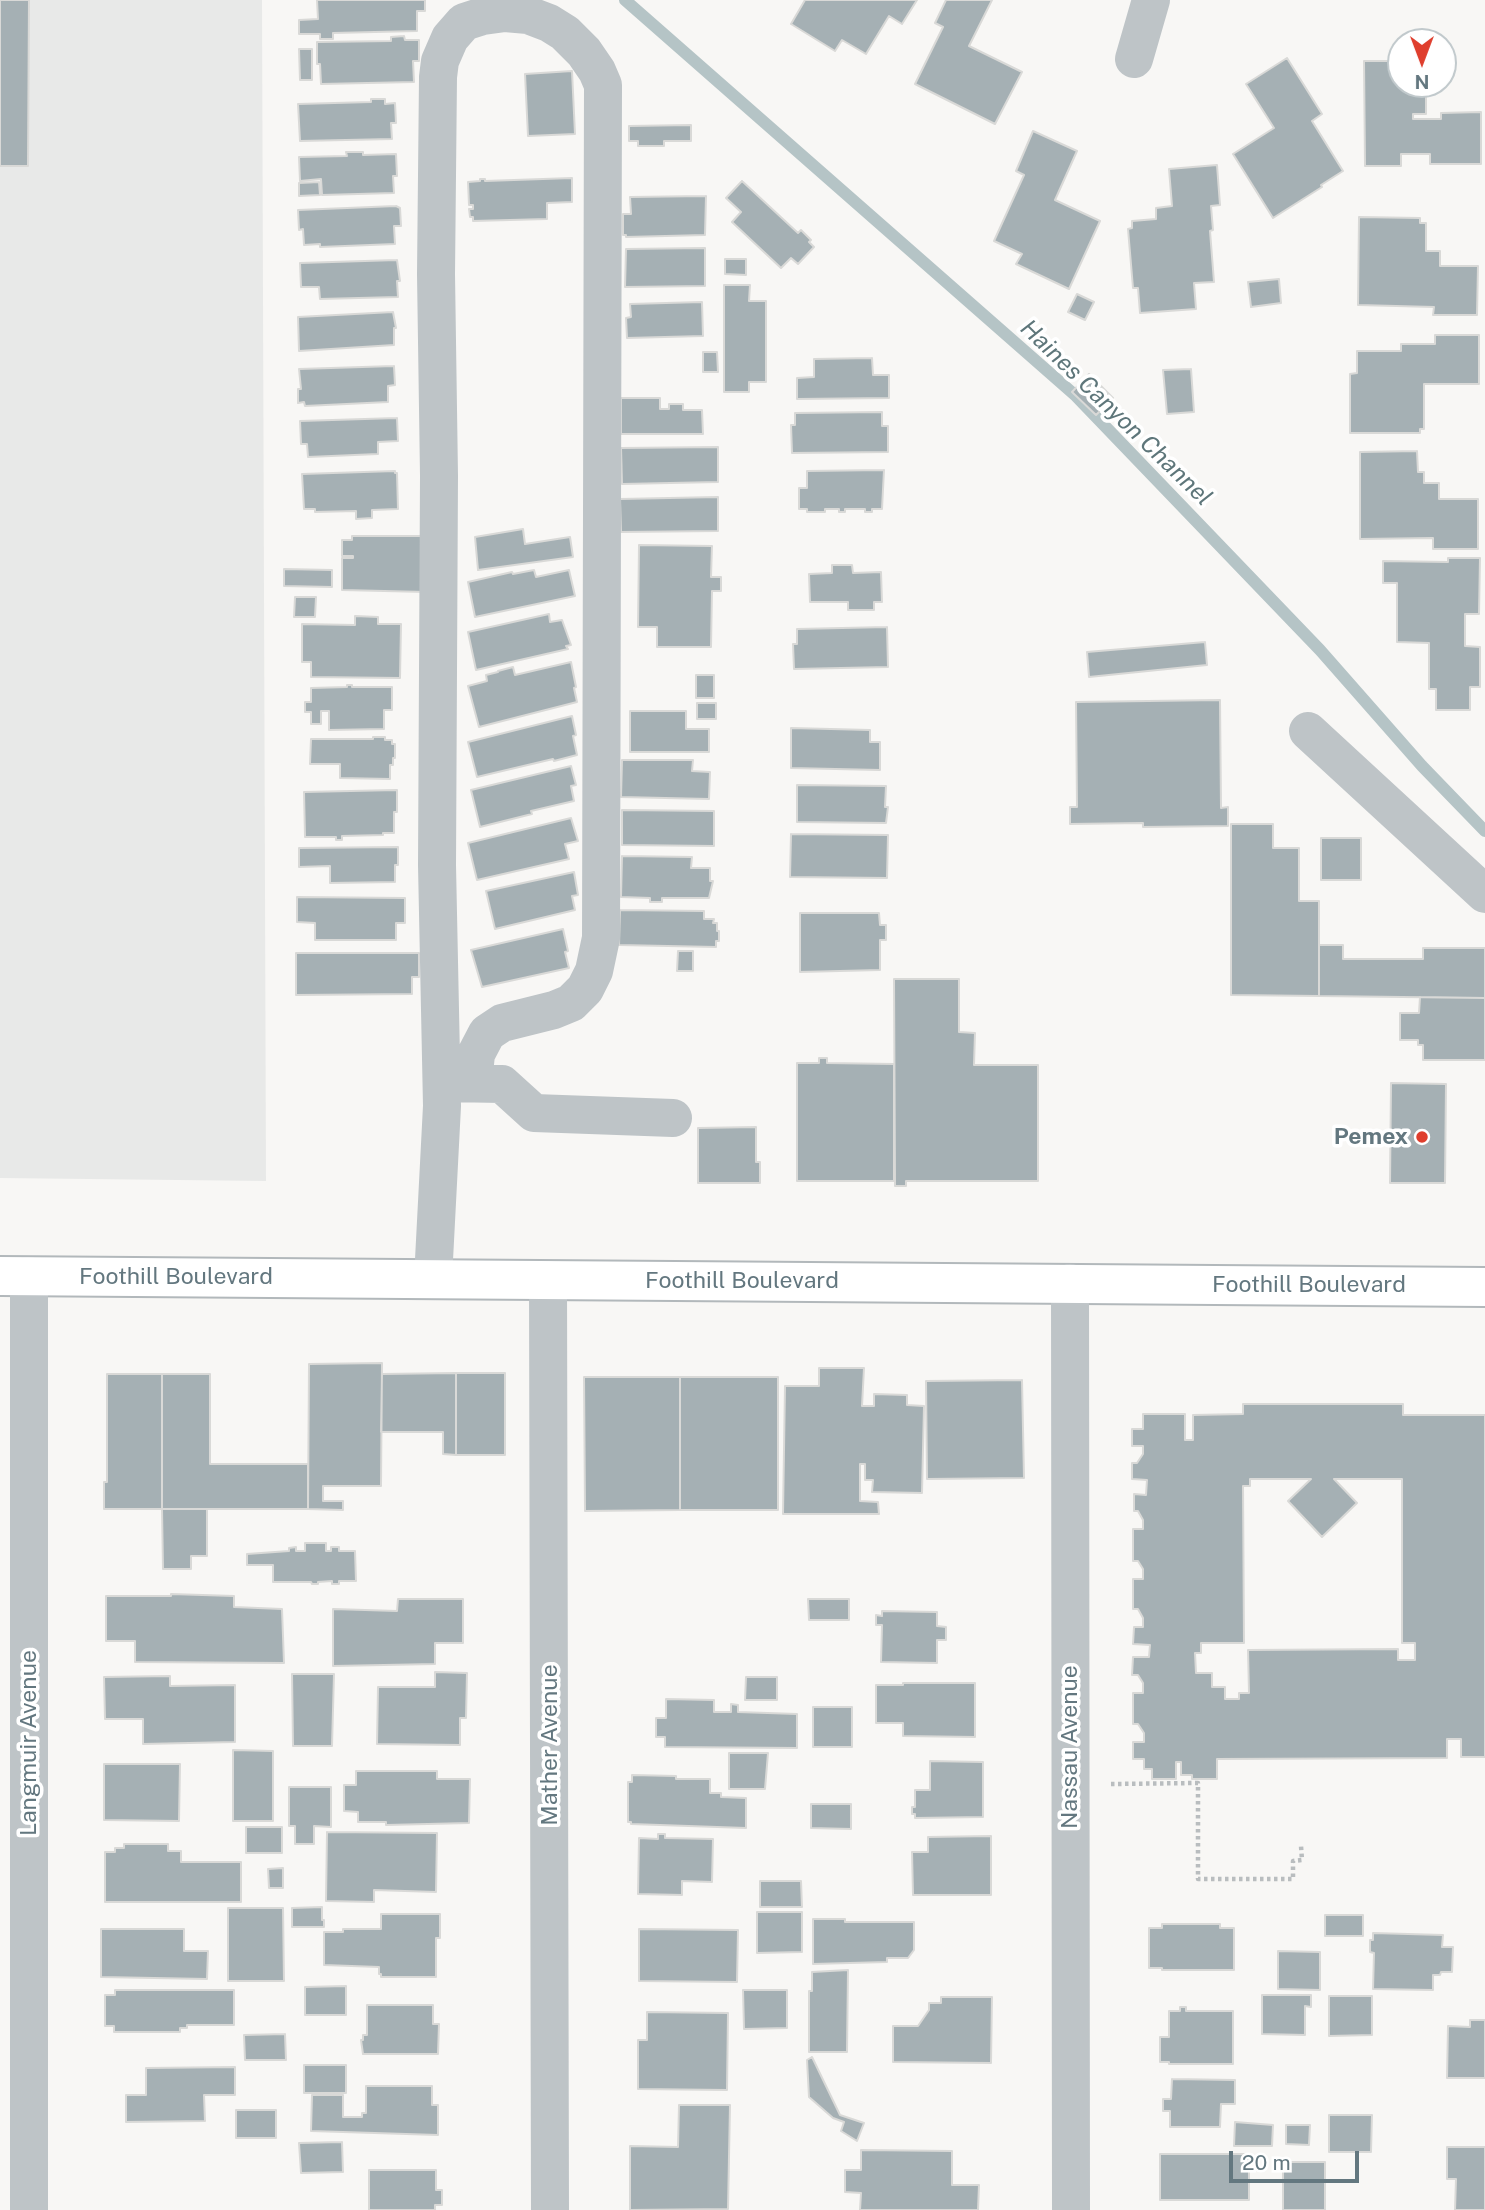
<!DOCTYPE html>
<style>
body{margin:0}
#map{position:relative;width:1485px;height:2210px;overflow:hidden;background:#f8f7f5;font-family:"Public Sans",sans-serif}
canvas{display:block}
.north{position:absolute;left:1387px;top:28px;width:70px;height:70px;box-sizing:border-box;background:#fff;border:2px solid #c1c9cc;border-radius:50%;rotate:180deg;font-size:19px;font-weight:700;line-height:28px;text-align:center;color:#63777f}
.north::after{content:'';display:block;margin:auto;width:24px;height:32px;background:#df3e2d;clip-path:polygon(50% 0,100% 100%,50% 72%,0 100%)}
.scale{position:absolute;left:1229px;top:2151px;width:130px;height:32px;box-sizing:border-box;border:4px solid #63777f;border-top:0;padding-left:9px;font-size:21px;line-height:24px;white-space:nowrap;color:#63777f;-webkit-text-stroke:5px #fff;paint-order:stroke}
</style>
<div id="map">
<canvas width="1485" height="2210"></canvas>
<div class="north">N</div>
<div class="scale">20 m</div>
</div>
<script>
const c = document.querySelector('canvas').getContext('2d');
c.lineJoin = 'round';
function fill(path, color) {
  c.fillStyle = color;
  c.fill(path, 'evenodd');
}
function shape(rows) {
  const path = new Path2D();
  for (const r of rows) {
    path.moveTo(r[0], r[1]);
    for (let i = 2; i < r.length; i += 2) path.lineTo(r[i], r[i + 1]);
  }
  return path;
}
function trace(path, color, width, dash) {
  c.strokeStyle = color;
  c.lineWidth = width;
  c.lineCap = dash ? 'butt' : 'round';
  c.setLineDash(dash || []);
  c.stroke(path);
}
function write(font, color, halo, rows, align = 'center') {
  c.font = font + ' "Public Sans",sans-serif';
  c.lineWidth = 7;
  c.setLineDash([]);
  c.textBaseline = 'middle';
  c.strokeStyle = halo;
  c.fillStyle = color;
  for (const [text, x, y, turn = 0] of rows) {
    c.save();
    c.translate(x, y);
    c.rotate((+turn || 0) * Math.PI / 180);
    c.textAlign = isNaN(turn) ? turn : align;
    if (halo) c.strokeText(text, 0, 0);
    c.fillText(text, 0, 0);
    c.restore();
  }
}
fill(shape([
 [0,0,262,0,266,1181,0,1178]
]), '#e8e9e8');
trace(shape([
 [625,0,1076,396,1320,650,1422,766,1485,831]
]), '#b5c4c6', 12);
const building = shape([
 [0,0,29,0,28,166,0,166,0,0],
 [317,0,425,0,425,11,417,11,417,31,333,33,333,39,320,39,320,34,299,34,299,20,318,19,317,0],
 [805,0,917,0,902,24,889,16,866,54,842,40,835,51,791,24,805,0],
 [946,0,992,0,969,46,1022,72,995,124,915,84,943,27,935,23,946,0],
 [404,36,405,40,419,40,419,61,413,61,414,82,321,84,320,64,317,64,317,42,391,41,391,37,404,36],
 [299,49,312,49,312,80,300,80,299,49],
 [1287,58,1322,114,1312,121,1343,171,1321,185,1322,187,1273,218,1233,154,1274,128,1246,84,1287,58],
 [1364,61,1401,61,1401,84,1426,84,1426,114,1413,114,1413,119,1441,119,1441,113,1481,112,1481,164,1430,164,1430,154,1401,154,1401,166,1365,166,1364,61],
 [572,71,575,134,528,136,525,74,572,71],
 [371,99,385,99,385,104,395,103,396,123,391,123,392,139,300,141,298,104,371,102,371,99],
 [691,125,691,141,664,141,664,146,638,146,638,141,629,141,629,126,691,125],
 [1033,131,1077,151,1055,200,1100,221,1069,289,1016,264,1022,254,994,241,1024,175,1016,171,1033,131],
 [346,152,363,152,363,155,396,154,397,176,393,176,394,193,322,195,321,179,300,181,299,157,347,156,346,152],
 [1217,165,1220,205,1211,206,1213,230,1210,231,1214,282,1194,283,1196,309,1140,313,1138,288,1133,288,1128,229,1132,228,1132,221,1156,219,1156,208,1172,206,1169,169,1217,165],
 [572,178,572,202,547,203,547,219,473,221,473,217,470,217,469,209,473,209,473,205,469,205,468,182,480,181,480,179,485,179,485,181,572,178],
 [742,181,798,233,801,230,811,240,809,242,814,247,798,264,791,258,781,268,732,222,741,212,726,198,742,181],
 [319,182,320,195,299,196,299,183,319,182],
 [706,196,705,235,626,237,626,235,623,235,623,214,631,214,630,197,706,196],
 [396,206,400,208,401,226,394,226,395,244,320,247,320,244,304,245,303,229,299,230,298,210,396,206],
 [1359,217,1420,218,1420,223,1426,223,1426,251,1440,251,1440,266,1478,266,1477,315,1433,315,1434,307,1358,305,1359,217],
 [705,248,705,286,625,287,626,249,705,248],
 [725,259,746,259,746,275,725,274,725,259],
 [397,260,400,281,397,281,398,297,320,299,319,287,301,287,300,263,397,260],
 [1279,279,1281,303,1251,307,1248,282,1279,279],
 [724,285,750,285,749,301,766,301,766,382,749,382,749,392,724,392,724,285],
 [1077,294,1094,302,1085,320,1068,312,1077,294],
 [702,302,703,336,627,338,626,318,631,317,630,304,702,302],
 [393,312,396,328,394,328,394,345,299,351,298,317,393,312],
 [1435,335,1479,335,1479,384,1424,384,1424,429,1420,429,1420,433,1350,433,1350,374,1357,373,1357,351,1401,351,1401,344,1435,344,1435,335],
 [703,352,717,352,718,372,703,372,703,352],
 [872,358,873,375,889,375,889,398,797,399,797,378,814,377,814,359,872,358],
 [394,366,395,385,388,386,388,402,305,406,304,402,298,403,298,389,301,389,299,369,394,366],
 [1191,369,1194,412,1167,414,1163,370,1191,369],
 [1089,374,1113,398,1096,415,1072,392,1089,374],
 [621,398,660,398,660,409,669,409,669,404,683,404,683,410,702,410,703,434,621,434,621,398],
 [882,412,882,426,888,426,888,452,792,453,791,425,795,425,795,413,882,412],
 [397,418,398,441,378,442,378,454,308,457,307,444,301,444,300,421,397,418],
 [718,447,718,482,622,484,621,448,718,447],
 [1417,451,1418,472,1424,472,1424,483,1439,483,1439,499,1478,499,1478,549,1433,549,1433,538,1360,539,1360,452,1417,451],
 [884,470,882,509,872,509,872,512,865,512,865,509,845,509,845,512,839,512,839,509,825,509,825,512,807,512,807,509,799,509,799,488,807,488,807,471,884,470],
 [395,471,395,473,397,473,398,509,372,510,372,518,356,519,356,511,315,512,315,509,304,509,302,474,395,471],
 [718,497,718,531,621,532,620,499,718,497],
 [523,529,525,544,570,537,573,557,478,570,475,537,523,529],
 [352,536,425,536,426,592,342,590,342,558,353,558,353,556,342,556,342,540,352,540,352,536],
 [639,545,712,546,711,577,721,577,721,591,712,591,711,647,657,647,657,627,638,627,639,545],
 [1448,558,1480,558,1479,614,1465,614,1465,646,1480,647,1480,687,1470,687,1470,710,1436,710,1436,689,1429,689,1429,643,1397,642,1397,583,1383,583,1383,561,1448,562,1448,558],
 [832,565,852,565,853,573,881,572,882,602,874,602,874,610,848,610,848,602,810,602,809,574,832,573,832,565],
 [284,569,332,570,332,587,284,586,284,569],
 [534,570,536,577,569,570,575,596,475,617,468,582,512,572,513,574,534,570],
 [295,597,316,597,315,617,294,617,295,597],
 [549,614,550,622,562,620,571,645,566,646,568,649,476,670,468,632,549,614],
 [355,616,378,617,378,624,401,624,400,678,311,677,311,662,302,662,302,624,355,625,355,616],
 [887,627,888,667,794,669,793,644,797,644,797,629,887,627],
 [1205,642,1207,665,1089,677,1087,652,1205,642],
 [571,662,576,687,574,688,577,702,479,727,468,686,487,681,486,675,498,672,498,671,513,667,515,675,571,662],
 [696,675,714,675,714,698,696,698,696,675],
 [347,685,352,685,352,687,392,687,392,710,384,710,384,729,329,730,329,711,321,711,321,724,311,724,311,712,305,712,305,702,311,702,311,688,347,687,347,685],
 [1220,700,1221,808,1228,807,1228,826,1143,827,1143,823,1070,824,1070,807,1077,807,1076,702,1220,700],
 [697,703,716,703,716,719,697,719,697,703],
 [630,711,686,711,686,729,709,729,709,752,630,752,630,711],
 [572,716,576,735,573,736,577,755,554,761,553,759,477,777,468,742,572,716],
 [791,728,870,730,870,742,880,742,880,770,791,768,791,728],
 [373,737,385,737,385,740,392,740,392,744,395,744,395,758,393,758,393,765,390,765,390,779,340,778,340,764,310,764,311,739,373,739,373,737],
 [622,760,693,760,692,771,710,772,709,799,621,797,622,760],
 [571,766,576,785,571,786,574,801,531,811,532,814,480,827,471,790,571,766],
 [797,785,886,786,885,807,888,807,886,823,797,822,797,785],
 [397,790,397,812,394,812,394,833,383,833,383,835,342,836,342,840,336,840,336,837,305,837,304,792,397,790],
 [622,810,714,811,714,846,622,845,622,810],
 [571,818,578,841,565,844,569,859,477,880,468,843,571,818],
 [1231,824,1273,824,1273,848,1299,848,1299,901,1319,901,1319,996,1231,995,1231,824],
 [791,834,888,835,887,878,790,877,791,834],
 [1321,838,1361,838,1361,880,1321,880,1321,838],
 [398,847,398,865,395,865,395,882,330,883,330,866,299,867,299,848,398,847],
 [622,856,692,857,691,868,710,868,710,881,713,881,709,898,662,898,662,902,650,902,650,898,621,897,622,856],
 [574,872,578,895,572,896,575,910,495,929,486,891,574,872],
 [297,897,405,898,405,923,396,923,396,940,315,940,315,923,297,922,297,897],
 [620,910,704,911,704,919,714,919,713,923,717,923,717,931,719,931,719,941,716,941,716,947,619,945,620,910],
 [800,913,879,913,880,925,886,925,886,940,880,940,880,970,800,972,800,913],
 [563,929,568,951,565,952,569,968,482,987,471,950,563,929],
 [1319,945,1343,945,1343,959,1423,959,1423,948,1485,948,1485,998,1319,996,1319,945],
 [678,951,693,951,693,971,677,971,678,951],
 [296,953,419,953,419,977,412,977,412,994,296,995,296,953],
 [894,979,959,979,959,1032,975,1033,974,1065,1038,1065,1038,1181,906,1181,906,1186,895,1186,894,979],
 [1420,997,1485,998,1485,1060,1423,1060,1423,1045,1418,1045,1418,1040,1400,1040,1400,1013,1419,1013,1420,997],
 [819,1058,827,1058,827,1063,894,1064,894,1181,797,1181,797,1063,819,1063,819,1058],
 [1391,1083,1446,1084,1445,1183,1390,1183,1391,1083],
 [756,1127,756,1162,760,1162,760,1183,698,1183,698,1128,756,1127],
 [382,1363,381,1486,323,1486,323,1501,343,1501,343,1510,308,1509,309,1364,382,1363],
 [819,1368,864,1368,862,1406,874,1406,874,1394,907,1395,907,1405,924,1406,922,1493,872,1492,873,1480,865,1480,865,1464,860,1464,860,1501,878,1502,879,1514,783,1514,785,1386,819,1386,819,1368],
 [456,1373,505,1373,505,1455,456,1455,456,1373],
 [456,1373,456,1455,443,1454,443,1432,381,1432,382,1374,456,1373],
 [107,1374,162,1374,162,1509,104,1509,104,1482,107,1482,107,1374],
 [162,1374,210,1374,210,1464,308,1464,308,1509,162,1509,162,1374],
 [584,1377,680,1377,680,1510,585,1511,584,1377],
 [680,1377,778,1377,778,1510,680,1510,680,1377],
 [1022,1380,1024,1478,927,1479,926,1381,1022,1380],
 [1243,1404,1403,1404,1403,1415,1485,1415,1485,1757,1461,1757,1461,1739,1447,1739,1447,1758,1217,1759,1217,1779,1192,1779,1192,1775,1181,1775,1181,1762,1176,1762,1176,1779,1152,1779,1152,1769,1144,1769,1144,1759,1133,1759,1133,1742,1144,1742,1144,1733,1138,1724,1133,1724,1133,1693,1143,1693,1143,1683,1138,1675,1132,1675,1133,1657,1149,1657,1150,1645,1133,1644,1134,1627,1143,1627,1143,1618,1138,1609,1133,1609,1133,1579,1143,1579,1143,1569,1138,1561,1133,1561,1133,1529,1143,1529,1143,1520,1138,1511,1134,1511,1134,1494,1146,1495,1147,1480,1132,1479,1132,1463,1137,1463,1143,1454,1143,1446,1132,1446,1132,1429,1143,1429,1143,1414,1185,1414,1185,1440,1193,1440,1193,1415,1243,1414,1243,1404],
 [1250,1479,1311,1479,1288,1501,1322,1537,1357,1503,1334,1479,1402,1479,1402,1643,1415,1643,1415,1660,1398,1660,1398,1649,1248,1650,1249,1693,1239,1693,1239,1699,1225,1699,1225,1687,1212,1687,1212,1673,1196,1673,1195,1653,1201,1653,1201,1643,1244,1643,1243,1486,1250,1486,1250,1479],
 [162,1509,207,1509,207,1556,191,1556,191,1569,163,1569,162,1509],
 [305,1543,326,1543,326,1551,331,1551,331,1547,339,1547,339,1551,355,1551,356,1581,339,1581,339,1584,332,1584,332,1581,318,1582,318,1584,312,1584,311,1582,273,1582,273,1565,247,1565,247,1554,289,1551,289,1548,296,1547,296,1551,305,1551,305,1543],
 [171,1594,234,1596,234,1607,282,1609,284,1663,135,1662,135,1641,106,1641,106,1596,171,1596,171,1594],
 [398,1599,463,1599,463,1643,435,1643,435,1664,333,1666,333,1609,397,1611,398,1599],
 [808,1599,849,1599,849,1620,809,1620,808,1599],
 [882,1611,937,1612,937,1626,946,1627,946,1640,937,1640,937,1663,881,1662,882,1625,876,1625,876,1615,882,1616,882,1611],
 [435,1672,467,1673,466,1718,460,1718,460,1745,377,1744,378,1687,435,1687,435,1672],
 [292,1674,334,1674,332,1746,293,1746,292,1674],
 [170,1676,170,1686,235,1685,235,1742,143,1744,143,1719,105,1719,104,1677,170,1676],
 [746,1677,777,1677,777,1700,745,1700,746,1677],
 [903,1683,975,1683,975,1737,903,1736,903,1723,876,1723,876,1685,903,1685,903,1683],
 [666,1699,714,1700,714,1712,731,1712,731,1704,738,1705,738,1712,797,1714,797,1748,665,1747,665,1737,656,1737,656,1718,666,1718,666,1699],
 [813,1707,852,1707,852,1747,813,1747,813,1707],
 [233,1750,273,1751,273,1821,233,1821,233,1750],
 [729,1753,768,1753,765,1789,729,1789,729,1753],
 [930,1761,983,1762,983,1817,915,1818,915,1814,912,1814,912,1807,915,1807,915,1790,930,1790,930,1761],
 [104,1764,180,1764,179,1821,104,1820,104,1764],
 [356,1771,437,1771,437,1779,470,1779,469,1823,386,1825,386,1822,358,1822,358,1812,344,1811,344,1785,356,1785,356,1771],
 [632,1775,676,1776,676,1779,710,1779,710,1793,721,1793,721,1797,746,1798,746,1828,631,1824,631,1822,628,1822,628,1782,632,1782,632,1775],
 [289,1787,331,1787,331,1827,314,1826,314,1844,295,1844,295,1826,289,1826,289,1787],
 [811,1804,851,1804,851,1829,811,1828,811,1804],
 [246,1827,282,1827,282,1853,246,1853,246,1827],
 [327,1832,437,1833,436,1892,374,1890,374,1902,326,1901,327,1832],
 [658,1834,665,1834,665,1838,713,1839,712,1882,682,1881,682,1895,638,1894,639,1838,658,1839,658,1834],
 [991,1836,991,1895,913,1895,912,1852,928,1852,928,1837,991,1836],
 [124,1844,168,1844,168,1851,181,1851,181,1862,241,1862,241,1902,105,1902,105,1852,115,1852,115,1848,124,1848,124,1844],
 [283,1868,283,1888,269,1888,268,1869,283,1868],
 [760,1881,801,1881,802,1907,760,1907,760,1881],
 [322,1907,322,1920,324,1920,324,1927,292,1927,292,1908,322,1907],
 [228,1908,283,1908,284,1981,228,1981,228,1908],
 [757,1912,802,1912,802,1952,757,1953,757,1912],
 [381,1914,440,1914,440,1938,436,1938,436,1977,381,1977,381,1974,379,1974,379,1967,324,1965,324,1932,343,1932,343,1929,381,1929,381,1914],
 [1325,1915,1363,1915,1363,1936,1325,1936,1325,1915],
 [813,1919,845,1919,845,1922,914,1922,914,1950,908,1958,887,1958,887,1962,813,1964,813,1919],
 [1162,1924,1220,1924,1220,1928,1234,1928,1234,1970,1162,1970,1162,1968,1149,1968,1149,1928,1162,1928,1162,1924],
 [101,1929,184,1929,184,1951,208,1951,207,1979,101,1977,101,1929],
 [639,1929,738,1930,737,1982,639,1981,639,1929],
 [1373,1933,1443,1935,1442,1947,1453,1947,1452,1972,1441,1972,1440,1975,1433,1975,1433,1990,1373,1989,1374,1953,1370,1952,1370,1940,1373,1940,1373,1933],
 [1278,1951,1320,1952,1320,1990,1278,1989,1278,1951],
 [848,1970,847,2052,809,2052,809,1991,812,1991,812,1972,848,1970],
 [346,1986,346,2015,305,2015,305,1987,346,1986],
 [115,1990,234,1990,234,2025,187,2025,187,2028,180,2028,180,2032,114,2032,114,2026,105,2026,105,1995,115,1995,115,1990],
 [743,1990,787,1990,787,2028,744,2029,743,1990],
 [1262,1995,1311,1995,1311,2007,1305,2006,1305,2035,1262,2034,1262,1995],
 [1329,1996,1372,1996,1372,2035,1329,2036,1329,1996],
 [941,1997,992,1997,991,2063,893,2062,893,2026,918,2026,929,2010,929,2003,941,2003,941,1997],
 [367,2005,433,2005,433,2024,439,2024,438,2054,363,2054,361,2040,363,2040,363,2035,367,2035,367,2005],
 [1180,2007,1186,2007,1186,2011,1233,2011,1233,2064,1169,2064,1169,2062,1160,2062,1160,2037,1169,2037,1169,2011,1180,2011,1180,2007],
 [647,2012,728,2013,727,2090,638,2089,638,2040,647,2040,647,2012],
 [1470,2020,1485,2020,1485,2078,1447,2078,1448,2026,1470,2027,1470,2020],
 [285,2034,286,2060,245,2060,244,2035,285,2034],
 [812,2057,840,2115,864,2123,857,2141,841,2131,844,2122,833,2118,809,2097,807,2060,812,2057],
 [304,2065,346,2065,346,2093,304,2093,304,2065],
 [235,2067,235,2095,204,2095,205,2121,126,2122,126,2095,146,2095,146,2068,235,2067],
 [1172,2079,1235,2080,1235,2104,1221,2104,1220,2127,1170,2127,1170,2111,1163,2111,1163,2099,1171,2099,1172,2079],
 [366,2086,432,2086,432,2105,438,2105,438,2135,311,2131,312,2095,343,2095,343,2117,362,2117,362,2113,366,2113,366,2086],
 [679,2105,730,2105,728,2209,630,2210,630,2146,678,2147,679,2105],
 [236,2110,276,2110,276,2138,236,2138,236,2110],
 [1329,2115,1372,2115,1371,2152,1329,2152,1329,2115],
 [1235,2122,1273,2125,1272,2146,1234,2146,1235,2122],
 [1286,2125,1310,2125,1309,2145,1286,2144,1286,2125],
 [342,2142,343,2172,301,2173,299,2143,342,2142],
 [1447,2147,1485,2147,1485,2210,1455,2210,1456,2179,1447,2179,1447,2147],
 [861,2150,952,2151,952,2185,979,2185,978,2210,860,2210,861,2193,845,2192,845,2170,861,2170,861,2150],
 [1160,2154,1249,2154,1249,2200,1160,2200,1160,2154],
 [1283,2162,1325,2162,1325,2210,1283,2210,1283,2162],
 [369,2170,436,2170,436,2190,442,2190,442,2205,435,2205,435,2210,369,2210,369,2170]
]);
fill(building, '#a5b0b4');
trace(building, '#d9d9d7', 2);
const major = shape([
 [0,1276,1485,1287]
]);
trace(major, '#b2b8bb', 42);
trace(shape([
 [1111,1784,1198,1783,1198,1879,1293,1879,1293,1861,1302,1860,1301,1846]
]), '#b9bdbf', 4.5, [3.5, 3.5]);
trace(shape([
 [1134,59,1151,0],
 [1308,731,1485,894],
 [447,1083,502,1084,534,1113,673,1118],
 [29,1276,29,2210],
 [433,1279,442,1106,437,865,439,476,436,274,438,77,440,61,450,38,464,22,483,16,505,13,528,15,549,23,565,33,584,52,597,71,603,85,601,938,594,971,585,989,571,1003,554,1010,502,1023,487,1033,476,1054,473,1083],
 [548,1280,550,2210],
 [1070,1283,1071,2210]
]), '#bec4c7', 38);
trace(major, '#fff', 38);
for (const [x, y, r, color] of [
 [1422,1137,7,"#df3e2d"]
]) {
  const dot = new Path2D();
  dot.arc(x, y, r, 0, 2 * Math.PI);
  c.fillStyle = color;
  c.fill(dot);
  trace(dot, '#fff', 2.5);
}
write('bold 23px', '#63777f', '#fff', [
 ["Pemex",1408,1137]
], 'right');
write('23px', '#63777f', '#fff', [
 ["Foothill Boulevard",176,1277],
 ["Foothill Boulevard",742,1281],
 ["Foothill Boulevard",1309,1285],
 ["Langmuir Avenue",29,1743,-90],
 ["Mather Avenue",550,1745,-90],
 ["Nassau Avenue",1070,1747,-90]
]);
write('italic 24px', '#5e767a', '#fff', [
 ["Haines Canyon Channel",1116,413,44]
]);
</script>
